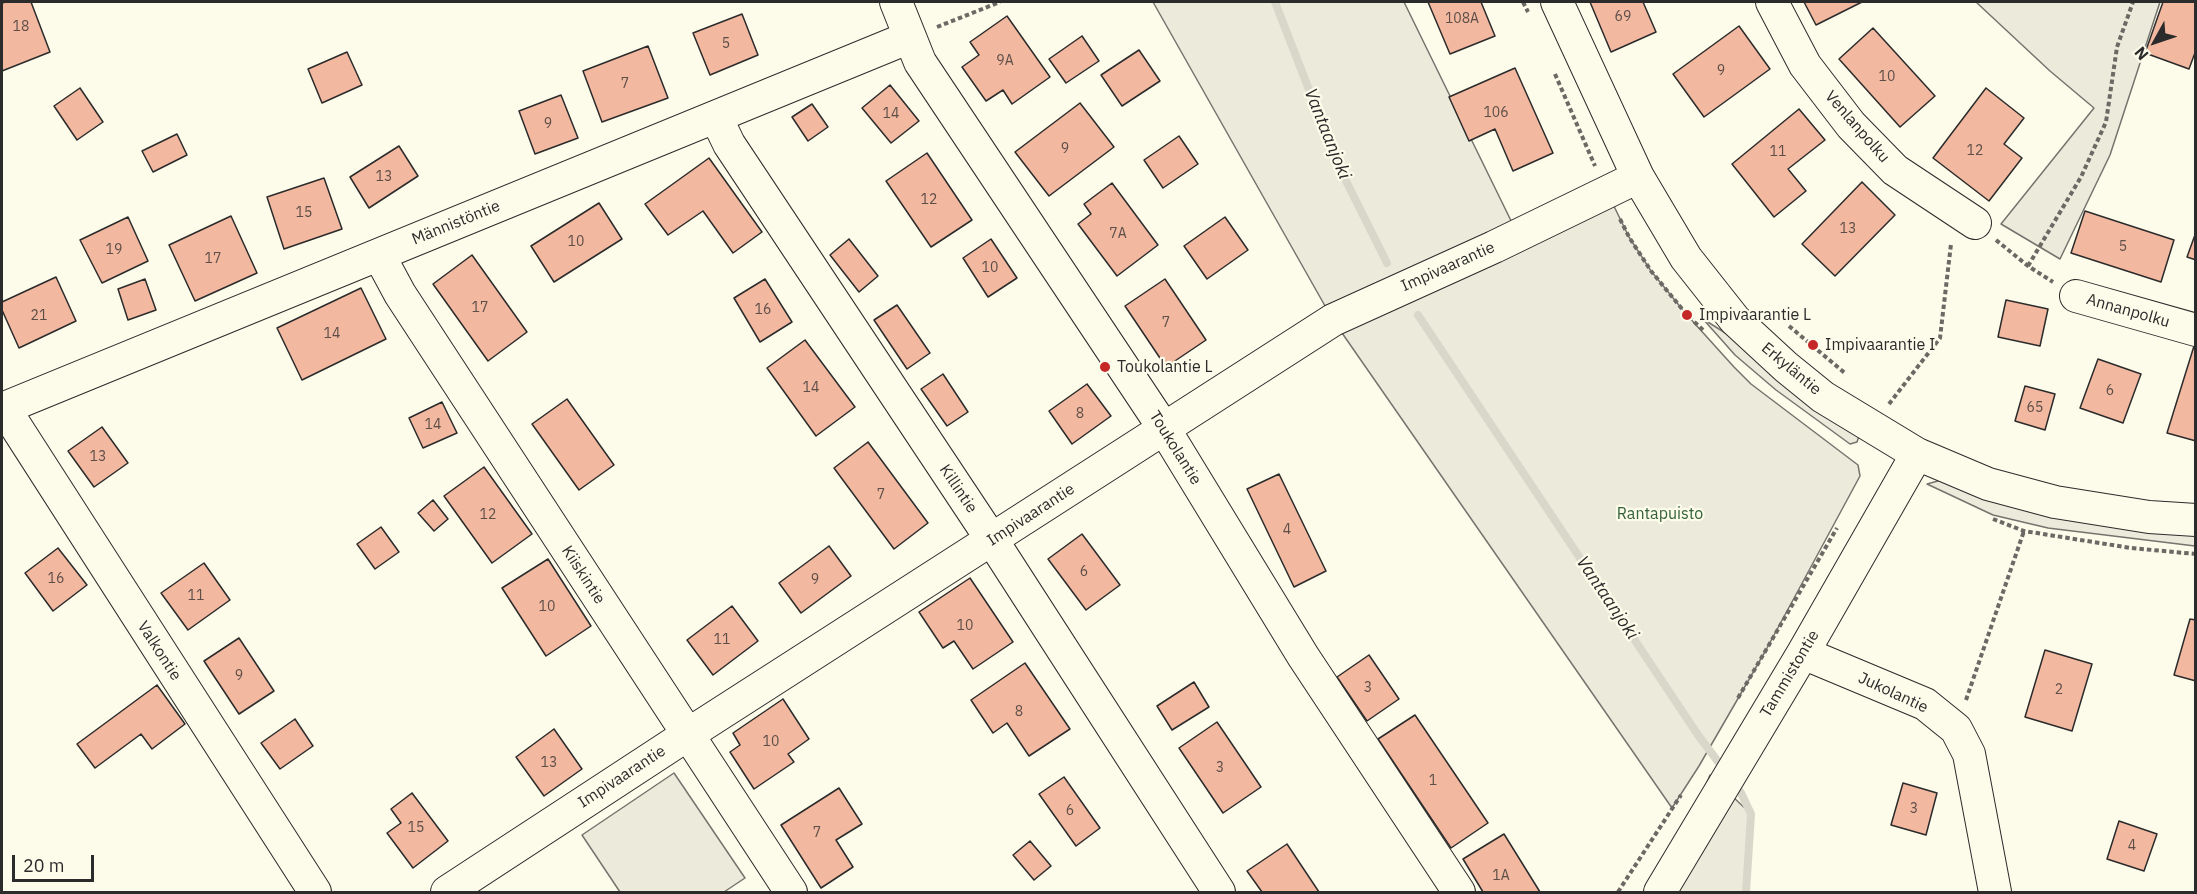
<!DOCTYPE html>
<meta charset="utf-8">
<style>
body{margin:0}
#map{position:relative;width:2197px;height:894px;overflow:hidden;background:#fdfbea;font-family:"IBM Plex Sans",sans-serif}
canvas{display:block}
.frame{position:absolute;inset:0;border:3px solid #2b2b2b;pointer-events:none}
.north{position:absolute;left:2125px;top:12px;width:60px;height:60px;-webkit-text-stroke:4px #fdfbea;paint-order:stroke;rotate:230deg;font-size:16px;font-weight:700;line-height:24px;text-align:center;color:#2b2b2b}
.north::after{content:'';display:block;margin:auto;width:21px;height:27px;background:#2b2b2b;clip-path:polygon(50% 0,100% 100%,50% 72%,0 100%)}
.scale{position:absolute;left:12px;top:855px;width:82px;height:27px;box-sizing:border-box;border:3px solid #2b2b2b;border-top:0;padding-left:8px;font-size:18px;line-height:21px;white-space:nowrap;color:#2b2b2b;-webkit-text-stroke:4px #fdfbea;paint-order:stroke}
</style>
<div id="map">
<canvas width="2197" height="894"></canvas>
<div class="frame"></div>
<div class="north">N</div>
<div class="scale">20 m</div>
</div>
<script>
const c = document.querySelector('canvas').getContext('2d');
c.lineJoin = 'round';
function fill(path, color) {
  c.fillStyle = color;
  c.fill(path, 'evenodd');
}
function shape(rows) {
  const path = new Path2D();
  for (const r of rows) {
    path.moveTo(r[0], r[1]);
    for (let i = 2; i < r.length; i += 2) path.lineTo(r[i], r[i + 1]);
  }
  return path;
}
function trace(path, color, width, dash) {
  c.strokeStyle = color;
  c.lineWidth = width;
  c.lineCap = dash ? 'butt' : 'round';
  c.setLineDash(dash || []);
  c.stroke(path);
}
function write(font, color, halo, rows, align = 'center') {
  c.font = font + ' "IBM Plex Sans",sans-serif';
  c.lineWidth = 4.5;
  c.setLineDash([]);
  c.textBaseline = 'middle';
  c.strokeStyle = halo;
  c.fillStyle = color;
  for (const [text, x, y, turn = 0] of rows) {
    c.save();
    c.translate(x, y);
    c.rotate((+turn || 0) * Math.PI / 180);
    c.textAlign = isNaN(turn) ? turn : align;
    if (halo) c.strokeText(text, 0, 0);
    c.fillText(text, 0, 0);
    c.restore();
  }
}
const green = shape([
 [1153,2,1404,2,1518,235,1607,192,1629,237,1651,271,1687,315,1734,367,1751,384,1858,465,1860,476,1766,650,1699,766,1672,808,1333,320,1153,2],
 [1976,2,2160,2,2110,155,2060,259,2001,224,2094,108,2050,71,1976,2],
 [1703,319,1743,344,1859,436,1857,442,1850,444,1776,390,1735,355,1703,319],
 [1945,479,2195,535,2195,546,2048,528,1993,515,1927,484,1945,479],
 [674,773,745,878,724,892,620,892,582,835,674,773],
 [1710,775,1751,814,1746,892,1660,892,1667,882,1710,775]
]);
fill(green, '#ecebdb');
trace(green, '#74746e', 1.5);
trace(shape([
 [1275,2,1339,167,1387,263],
 [1418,315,1698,735,1725,771],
 [1733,781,1741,793,1751,814,1746,892]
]), '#d8d7c9', 8);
const building = shape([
 [6,2,31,2,50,52,2,71,2,3,6,2],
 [1428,2,1481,2,1495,36,1450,54,1428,2],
 [1590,2,1643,2,1656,32,1611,52,1590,2],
 [1804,2,1862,2,1816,25,1804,2],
 [2163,2,2196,2,2196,50,2189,69,2145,53,2163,2],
 [742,14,758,55,710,75,693,33,742,14],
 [1007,16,1050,77,1012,104,1003,90,986,101,962,67,979,55,970,42,1007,16],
 [1739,26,1770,69,1704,117,1673,74,1739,26],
 [1873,28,1935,96,1900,127,1839,59,1873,28],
 [1082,36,1099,61,1066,83,1049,59,1082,36],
 [648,46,668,98,602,122,583,71,648,46],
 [1139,50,1160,81,1122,106,1101,75,1139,50],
 [347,52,362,85,322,103,308,69,347,52],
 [1515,68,1553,153,1513,171,1495,129,1469,141,1449,97,1515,68],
 [890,85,919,121,891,143,862,108,890,85],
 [80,88,103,122,77,140,54,106,80,88],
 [1986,88,2024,118,2004,144,2022,158,1989,201,1933,158,1986,88],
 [561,95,578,138,535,154,519,111,561,95],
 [1080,103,1114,147,1049,196,1015,152,1080,103],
 [812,104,828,127,808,141,792,117,812,104],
 [1799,109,1825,140,1788,169,1806,191,1774,217,1732,164,1799,109],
 [177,134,187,155,153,172,142,151,177,134],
 [1179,136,1198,164,1163,188,1144,160,1179,136],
 [399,146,418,176,369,208,350,177,399,146],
 [927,153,972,220,931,247,886,181,927,153],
 [709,158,762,232,733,253,703,211,668,235,645,204,709,158],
 [324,178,342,229,284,249,267,197,324,178],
 [1862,182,1895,215,1835,276,1802,244,1862,182],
 [1112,183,1158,245,1117,276,1078,224,1091,214,1084,204,1112,183],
 [599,203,622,239,554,282,531,246,599,203],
 [2085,211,2174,240,2161,282,2071,253,2085,211],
 [231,216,257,273,195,301,169,245,231,216],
 [128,217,148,261,102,283,80,240,128,217],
 [1225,217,1248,250,1207,279,1184,246,1225,217],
 [2196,232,2196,260,2187,257,2196,232],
 [849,239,878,276,859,292,830,255,849,239],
 [991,239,1017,278,988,297,963,258,991,239],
 [472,255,527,332,488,361,433,284,472,255],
 [56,277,76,321,19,348,2,310,2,302,56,277],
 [145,279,156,310,128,320,118,289,145,279],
 [765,279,792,322,760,342,734,298,765,279],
 [1165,279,1206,340,1166,367,1125,306,1165,279],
 [361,288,386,339,302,380,277,328,361,288],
 [2006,300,2048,309,2040,346,1998,337,2006,300],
 [897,305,930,353,907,369,874,320,897,305],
 [805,340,855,407,816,436,767,368,805,340],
 [2194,346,2196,347,2196,441,2167,433,2194,346],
 [2098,359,2141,374,2123,423,2080,408,2098,359],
 [943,374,968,412,947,426,921,389,943,374],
 [1087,384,1111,416,1072,444,1049,411,1087,384],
 [2025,386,2055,394,2045,430,2015,421,2025,386],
 [567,399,614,465,579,490,532,424,567,399],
 [442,402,457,433,423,448,409,418,442,402],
 [102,427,128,463,94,487,68,451,102,427],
 [868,442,928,523,894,549,834,468,868,442],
 [484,467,532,534,492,563,444,496,484,467],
 [1279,474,1326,571,1294,587,1247,489,1279,474],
 [433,500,448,519,434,531,418,513,433,500],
 [381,527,399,552,375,569,357,544,381,527],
 [1082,534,1120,585,1086,610,1048,559,1082,534],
 [829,546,851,576,801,613,779,583,829,546],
 [58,548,87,585,53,611,25,573,58,548],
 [548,559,591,626,546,656,502,588,548,559],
 [204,563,230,600,188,630,161,593,204,563],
 [970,578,1013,642,973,669,954,641,943,648,919,612,970,578],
 [732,606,758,641,713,675,687,640,732,606],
 [2190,619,2196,620,2196,681,2174,675,2190,619],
 [239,638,274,691,239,714,204,661,239,638],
 [2045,650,2092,664,2072,731,2025,717,2045,650],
 [1369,655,1399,699,1367,721,1337,677,1369,655],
 [1025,663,1070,729,1029,756,1007,723,993,733,971,700,1025,663],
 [1194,682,1209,707,1172,730,1157,706,1194,682],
 [157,685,185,724,152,749,141,734,95,768,77,744,157,685],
 [783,699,809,739,788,754,794,762,754,789,730,752,740,745,733,733,783,699],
 [1415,715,1488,823,1451,848,1378,739,1415,715],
 [295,719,313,746,280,769,261,743,295,719],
 [1217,722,1261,787,1223,813,1179,748,1217,722],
 [554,729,582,769,544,796,516,757,554,729],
 [1064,777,1100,828,1076,846,1039,794,1064,777],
 [1903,783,1937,793,1926,835,1891,825,1903,783],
 [839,788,862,824,836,840,853,867,821,888,781,825,839,788],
 [412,793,448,841,413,868,387,833,401,823,391,809,412,793],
 [2119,821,2157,834,2144,871,2107,859,2119,821],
 [1504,834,1540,892,1483,892,1463,859,1504,834],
 [1030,841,1051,866,1034,880,1013,855,1030,841],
 [1287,844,1319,892,1262,892,1247,871,1287,844]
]);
fill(building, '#f2b8a0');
trace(building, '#2b2b2b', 1.5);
const minor = shape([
 [896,2,920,62,1165,430,1303,656,1459,892],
 [1557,2,1638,177,1686,258,1735,320,1786,367,1823,397,1917,454,1988,484,2055,502,2149,517,2196,520],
 [1772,2,1805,65,1851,125,1895,170,1975,223],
 [716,117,729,144,992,540,1219,892],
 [379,255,400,294,791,892],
 [2076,296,2196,330],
 [4,408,315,892],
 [2,409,910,37],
 [1803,653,1925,704,1956,729,1969,754,1995,892],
 [447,892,687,735,1333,320,1494,247,1638,177],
 [1660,892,1803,653,1917,454]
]);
trace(minor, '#2b2b2b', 34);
trace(shape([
 [1523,2,1528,12],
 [937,27,1000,2],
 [1555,74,1595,166],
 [1620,219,1629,237,1651,271,1687,315,1703,330],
 [1996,240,2028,266,2053,282],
 [2028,266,2081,177,2106,122,2117,47,2133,2],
 [1789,326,1846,374],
 [1889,404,1940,338,1951,244],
 [1993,519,2024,531,2131,548,2196,554],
 [1738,698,1837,528],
 [1966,700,2024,531],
 [1618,892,1681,795]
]), '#6a6964', 4, [4.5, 3]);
trace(minor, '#fdfbea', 32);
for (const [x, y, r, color] of [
 [1687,315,6,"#c62828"],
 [1813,345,6,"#c62828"],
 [1105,367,6,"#c62828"]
]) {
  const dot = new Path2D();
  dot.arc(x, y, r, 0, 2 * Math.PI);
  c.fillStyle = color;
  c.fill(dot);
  trace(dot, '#fdfbea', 2);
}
write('14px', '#5d4e48', null, [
 ["69",1623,17],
 ["108A",1462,19],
 ["18",21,27],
 ["5",726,44],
 ["9A",1005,61],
 ["9",1721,71],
 ["10",1887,77],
 ["7",625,84],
 ["106",1496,113],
 ["14",891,114],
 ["9",548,124],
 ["9",1065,149],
 ["12",1975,151],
 ["11",1778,152],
 ["13",384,177],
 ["12",929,200],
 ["15",304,213],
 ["13",1848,229],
 ["7A",1118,234],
 ["10",576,242],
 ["5",2123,247],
 ["19",114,250],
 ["17",213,259],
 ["10",990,268],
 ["17",480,308],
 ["16",763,310],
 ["21",39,316],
 ["7",1166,323],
 ["14",332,334],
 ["14",811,388],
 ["6",2110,391],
 ["65",2035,408],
 ["8",1080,414],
 ["14",433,425],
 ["13",98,457],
 ["7",881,495],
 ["12",488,515],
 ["4",1287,530],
 ["6",1084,572],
 ["16",56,579],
 ["9",815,580],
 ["11",196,596],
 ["10",547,607],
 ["10",965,626],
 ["11",722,640],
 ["9",239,676],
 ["3",1368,688],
 ["2",2059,690],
 ["8",1019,712],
 ["10",771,742],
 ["13",549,763],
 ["3",1220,768],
 ["1",1433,781],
 ["3",1914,809],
 ["6",1070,811],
 ["15",416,828],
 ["7",817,833],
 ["4",2132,846],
 ["1A",1501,876]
]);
write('16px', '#2b2b2b', '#fdfbea', [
 ["Venlanpolku",1857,127,49],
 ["Männistöntie",456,223,-22],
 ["Impivaarantie",1448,267,-24],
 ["Annanpolku",2128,311,16],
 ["Erkyläntie",1791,369,40],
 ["Toukolantie",1175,448,58],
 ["Killintie",958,489,56],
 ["Impivaarantie",1031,515,-33],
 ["Kiiskintie",583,575,57],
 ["Valkontie",159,651,57],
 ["Tammistontie",1790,674,-59],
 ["Jukolantie",1893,693,25],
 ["Impivaarantie",622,777,-33]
]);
write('16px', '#2b2b2b', '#fdfbea', [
 ["Impivaarantie L",1699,315],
 ["Impivaarantie I",1825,345],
 ["Toukolantie L",1117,367]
], 'left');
write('16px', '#34623c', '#fdfbea', [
 ["Rantapuisto",1660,514]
]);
write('italic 18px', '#2b2b2b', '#fdfbea', [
 ["Vantaanjoki",1327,134,68],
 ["Vantaanjoki",1607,598,56]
]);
</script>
